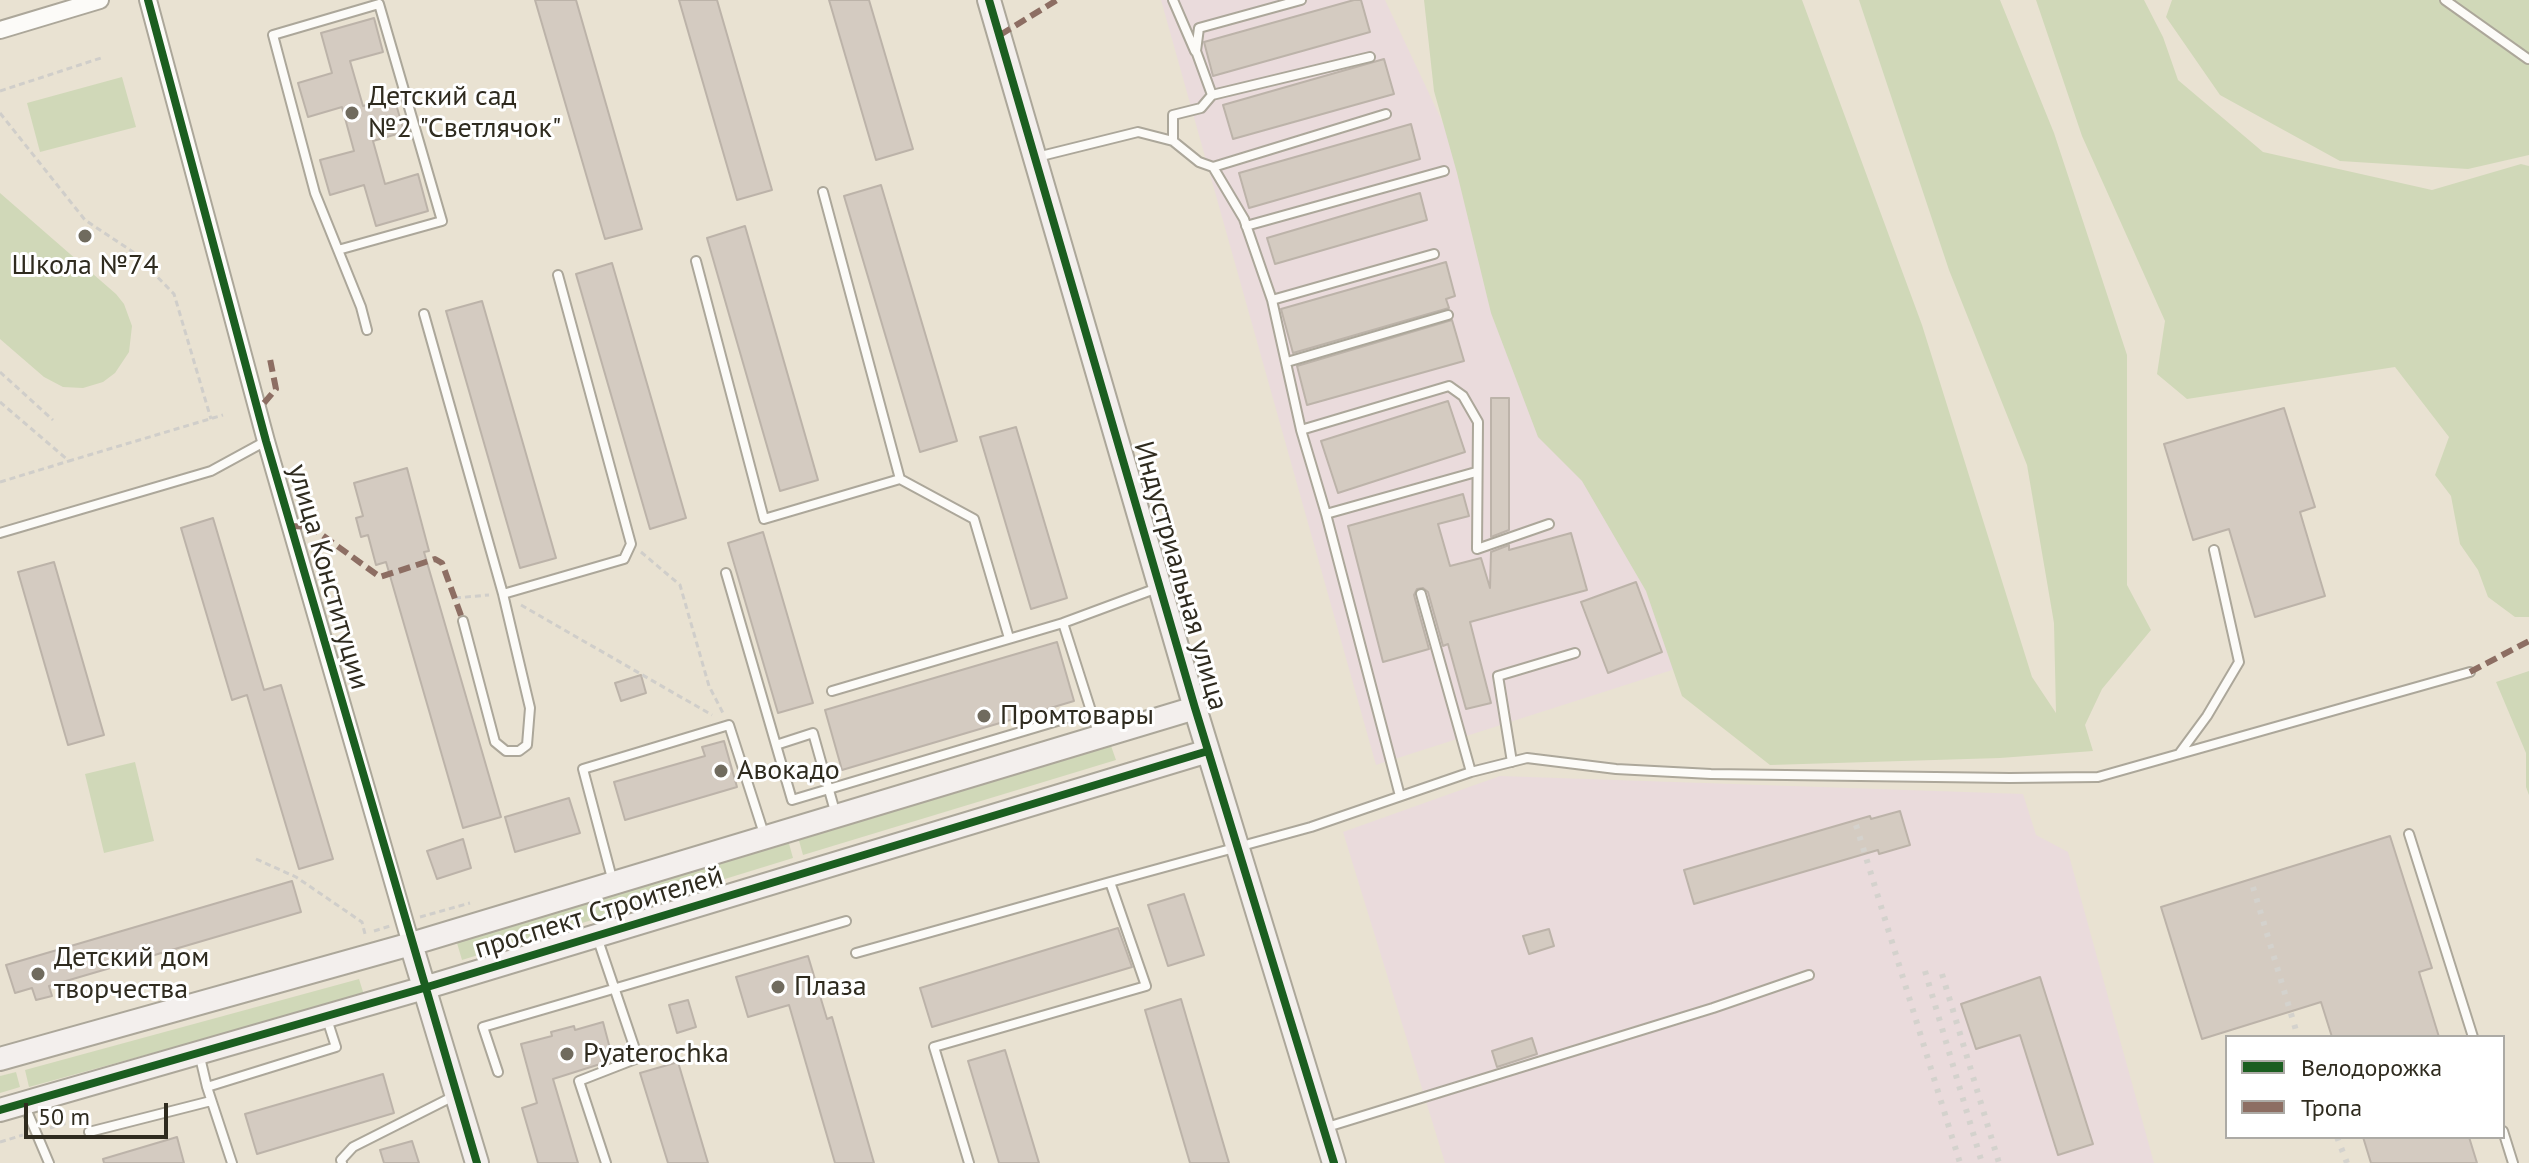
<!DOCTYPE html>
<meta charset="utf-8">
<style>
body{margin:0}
#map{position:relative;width:2529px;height:1163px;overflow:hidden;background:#e9e2d2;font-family:"PT Sans",sans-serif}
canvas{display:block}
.legend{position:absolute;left:2225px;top:1035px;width:280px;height:104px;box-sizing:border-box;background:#fff;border:2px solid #acaaa5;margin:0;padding:10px 14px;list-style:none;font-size:24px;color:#2f2b1f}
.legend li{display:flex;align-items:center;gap:16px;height:40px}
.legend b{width:40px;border:2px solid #acaaa5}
.scale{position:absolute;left:24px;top:1103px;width:144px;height:36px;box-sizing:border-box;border:4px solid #2f2b1f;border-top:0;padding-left:10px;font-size:24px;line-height:28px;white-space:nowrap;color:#2f2b1f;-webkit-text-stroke:6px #fff;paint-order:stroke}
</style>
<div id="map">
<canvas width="2529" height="1163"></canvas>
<ul class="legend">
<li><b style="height:10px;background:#1b5e20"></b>Велодорожка</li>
<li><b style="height:10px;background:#8d6e63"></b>Тропа</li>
</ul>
<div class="scale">50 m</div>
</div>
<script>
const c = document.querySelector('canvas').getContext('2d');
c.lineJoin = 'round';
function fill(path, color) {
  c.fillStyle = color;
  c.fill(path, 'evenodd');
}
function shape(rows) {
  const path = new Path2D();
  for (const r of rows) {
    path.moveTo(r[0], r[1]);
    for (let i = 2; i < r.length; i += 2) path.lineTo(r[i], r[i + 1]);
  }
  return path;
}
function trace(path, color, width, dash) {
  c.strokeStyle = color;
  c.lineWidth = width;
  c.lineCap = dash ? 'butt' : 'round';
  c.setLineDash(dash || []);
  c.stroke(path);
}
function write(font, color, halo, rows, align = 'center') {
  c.font = font + ' "PT Sans",sans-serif';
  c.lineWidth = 6;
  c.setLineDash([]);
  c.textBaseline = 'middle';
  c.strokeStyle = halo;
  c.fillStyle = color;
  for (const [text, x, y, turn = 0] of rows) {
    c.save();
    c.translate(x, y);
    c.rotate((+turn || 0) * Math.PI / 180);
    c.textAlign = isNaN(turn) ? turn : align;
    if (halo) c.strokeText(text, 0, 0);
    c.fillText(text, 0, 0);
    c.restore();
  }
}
fill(shape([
 [1161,0,1385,0,1697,662,1376,765],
 [1500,776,2023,794,2036,835,2068,852,2154,1163,1445,1163,1343,832]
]), '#eadbdc');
fill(shape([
 [1424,0,1802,0,1922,325,2032,677,2056,713,2054,623,2027,465,1949,270,1859,0,2000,0,2054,133,2127,355,2127,585,2151,630,2102,689,2085,725,2093,751,2000,758,1770,765,1682,696,1646,591,1582,481,1538,437,1491,313,1457,173,1434,91],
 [2036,0,2144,0,2163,37,2178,80,2263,152,2432,190,2521,164,2529,166,2529,617,2515,617,2488,597,2478,570,2460,544,2451,496,2435,475,2449,437,2395,367,2187,399,2157,374,2165,321,2082,136],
 [2172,0,2529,0,2529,155,2468,169,2340,161,2220,95,2166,17],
 [122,77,136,127,40,152,27,103],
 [0,193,116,294,124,304,132,326,129,352,115,373,103,382,83,388,63,387,44,377,0,339],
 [2529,671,2529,795,2526,787,2526,753,2496,682],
 [1110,743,1116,760,803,855,798,837],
 [135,762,154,841,104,853,85,774],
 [788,840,793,858,462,960,457,943],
 [359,979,364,995,29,1087,25,1070],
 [16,1072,20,1087,0,1093,0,1076]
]), '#d0d8b8');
const building = shape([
 [535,0,576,0,642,229,605,239,535,0],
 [679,0,717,0,772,190,737,200,679,0],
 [829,0,869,0,913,149,876,160,829,0],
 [1354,0,1361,0,1370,32,1213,76,1204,42,1354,0],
 [374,18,383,52,350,61,363,106,394,97,404,132,373,141,385,184,418,174,428,211,376,226,364,185,330,195,320,160,354,151,342,107,308,117,298,83,332,73,321,33,374,18],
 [1384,59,1394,94,1233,139,1223,105,1384,59],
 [1411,124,1420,159,1249,208,1239,173,1411,124],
 [881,185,957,441,920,452,844,196,881,185],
 [1420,193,1427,220,1275,264,1267,238,1420,193],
 [745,226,818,480,780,491,707,238,745,226],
 [1446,262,1455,296,1446,299,1449,308,1293,353,1281,309,1446,262],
 [612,263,686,518,650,529,576,274,612,263],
 [482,301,556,558,520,568,446,311,482,301],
 [1452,320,1464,361,1307,405,1297,366,1452,320],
 [1491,398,1509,398,1509,530,1491,537,1491,398],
 [1448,401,1465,452,1338,493,1321,441,1448,401],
 [2284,408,2315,507,2300,512,2325,596,2255,617,2229,529,2193,540,2164,444,2284,408],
 [1016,427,1067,598,1031,609,980,437,1016,427],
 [407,468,429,551,424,552,501,817,463,828,386,562,376,565,368,535,361,537,356,518,363,516,354,483,407,468],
 [1463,494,1469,516,1438,524,1450,566,1481,558,1490,588,1491,552,1509,545,1509,550,1571,533,1587,590,1470,622,1491,703,1466,709,1448,644,1443,646,1428,592,1423,588,1417,589,1414,595,1429,649,1383,662,1348,526,1463,494],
 [213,518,264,690,281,685,333,859,299,869,247,695,232,700,181,528,213,518],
 [763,532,813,703,778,713,728,543,763,532],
 [54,562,104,735,68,745,18,572,54,562],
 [1636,582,1662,652,1608,673,1581,602,1636,582],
 [1057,642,1074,701,842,770,825,710,1057,642],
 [641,675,646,693,621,701,615,683,641,675],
 [724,741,737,787,625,820,614,782,705,756,702,747,724,741],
 [569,798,580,833,515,852,505,817,569,798],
 [1900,811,1910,845,1879,854,1878,850,1694,904,1684,870,1870,816,1871,819,1900,811],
 [2390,836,2432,968,2419,972,2439,1037,2332,1037,2321,1002,2202,1039,2161,907,2390,836],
 [463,839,471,868,437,879,427,851,463,839],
 [292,881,301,912,49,986,52,996,36,1000,32,988,15,993,6,965,292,881],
 [1184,894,1204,955,1168,966,1148,905,1184,894],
 [1118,928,1132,967,932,1027,920,988,1118,928],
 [1549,929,1554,946,1529,954,1523,936,1549,929],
 [808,956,827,1019,832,1017,874,1163,835,1163,789,1005,748,1017,736,977,808,956],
 [2040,977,2093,1144,2058,1155,2020,1035,1976,1049,1961,1004,2040,977],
 [1181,999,1229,1163,1190,1163,1145,1010,1181,999],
 [688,1000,696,1027,677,1033,669,1005,688,1000],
 [603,1022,613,1060,553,1079,578,1163,538,1163,522,1108,537,1103,521,1044,552,1036,551,1032,574,1026,575,1030,603,1022],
 [1532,1038,1537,1054,1497,1067,1492,1051,1532,1038],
 [1005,1050,1039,1163,999,1163,968,1061,1005,1050],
 [678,1062,708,1163,668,1163,640,1073,678,1062],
 [383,1074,394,1113,257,1154,245,1114,383,1074],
 [177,1137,184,1163,104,1163,103,1159,177,1137],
 [2363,1137,2469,1137,2477,1163,2371,1163,2363,1137],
 [412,1141,419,1163,384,1163,380,1150,412,1141]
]);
fill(building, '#d4cbc1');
trace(building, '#bcb3a9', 2);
const lane = shape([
 [1173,0,1195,51],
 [2445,0,2528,59],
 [1212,95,1370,57],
 [1173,141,1173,115,1201,108,1212,95,1196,51,1199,28,1301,0],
 [1037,157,1138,132,1173,141,1199,162,1213,167,1244,219,1272,300,1301,430,1326,514,1400,796],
 [1213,167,1386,114],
 [823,192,900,479],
 [1246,226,1444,171],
 [338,250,442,221,379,4,273,35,315,193,361,307,367,330],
 [696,261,764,519,900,479,974,519,1009,638],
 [1272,300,1434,254],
 [424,314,503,594,530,708,527,745,519,751,506,751,495,742,463,621],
 [1287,362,1448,315],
 [1301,430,1449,386,1463,396,1478,422,1477,549,1549,524],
 [1326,514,1476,472],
 [0,533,211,471,266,441],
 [726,573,792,800,1091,711],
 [503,594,624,559,631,544,558,275],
 [1421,594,1471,772],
 [1063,623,1160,587],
 [832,691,1063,623,1099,736],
 [776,745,813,733,836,815],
 [2179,754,2207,716,2239,662,2214,550],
 [1512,762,1498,676,1575,653],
 [2409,834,2473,1037],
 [613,882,583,769,729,725,765,837],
 [597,937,638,1058,579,1081,606,1163],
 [856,953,1110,882],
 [199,1053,207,1087],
 [498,1072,483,1027,846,921],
 [24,1104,49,1163],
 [1324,1128,1713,1008,1809,975],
 [2503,1131,2513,1163],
 [89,1132,211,1101],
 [232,1163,207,1087,336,1047,326,1016],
 [342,1163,341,1160,353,1147,456,1095],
 [969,1163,934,1047,1146,986,1110,882,1311,827,1471,772,1527,758,1616,769,1711,774,2010,778,2098,777,2470,672]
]);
const street = shape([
 [148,0,266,441,411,944],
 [0,30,100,0]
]);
const secondary = shape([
 [989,0,1195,708,1334,1163],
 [411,944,477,1163],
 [0,1059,411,944,1195,708],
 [0,1110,424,988,1208,751]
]);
trace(lane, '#aca79a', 12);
trace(street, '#aca79a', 20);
trace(secondary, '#aca79a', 26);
trace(shape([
 [0,91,104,57],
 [0,113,85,220,133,252,174,294,211,419],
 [0,372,53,420],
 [0,402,69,461,223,415],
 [0,482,69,461],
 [641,552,680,585,709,686,724,715],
 [455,598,489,595],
 [521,605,712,715],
 [256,859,296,877,362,922,365,934],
 [420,917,470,903],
 [374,931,390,926],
 [50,1128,81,1119],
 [0,1142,23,1135]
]), '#d0ceca', 3, [6, 4]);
trace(lane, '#fcfbf8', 8);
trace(street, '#fcfbf8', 16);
trace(secondary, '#f3efed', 22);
trace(shape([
 [1856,825,1960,1163],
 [2253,887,2298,1037],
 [1925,971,1982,1163],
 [1942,974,1999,1163],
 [2337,1137,2347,1163]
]), '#d4d2cd', 6, [4, 8]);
trace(shape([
 [1000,35,1057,0],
 [264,403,276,389,270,359],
 [290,526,311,527,380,577,435,559,442,563,463,621],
 [2470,672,2529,641]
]), '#8d6e63', 6, [12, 6]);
trace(shape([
 [148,0,266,441,477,1163],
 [989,0,1195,708,1334,1163],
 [0,1110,424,988,1208,751]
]), '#1b5e20', 8);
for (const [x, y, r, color] of [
 [352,113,8,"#706b5e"],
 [85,236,8,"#706b5e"],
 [984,716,8,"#706b5e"],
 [721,771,8,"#706b5e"],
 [38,974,8,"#706b5e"],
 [778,987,8,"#706b5e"],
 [567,1054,8,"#706b5e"]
]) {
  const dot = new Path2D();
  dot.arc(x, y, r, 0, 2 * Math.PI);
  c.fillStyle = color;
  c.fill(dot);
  trace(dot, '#fff', 3);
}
write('28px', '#2f2b1f', '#fff', [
 ["Детский сад",368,97],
 ["№2 \"Светлячок\"",368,129],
 ["Школа №74",85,266,"center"],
 ["Промтовары",1000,716],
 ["Авокадо",737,771],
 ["Детский дом",54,958],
 ["творчества",54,990],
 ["Плаза",794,987],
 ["Pyaterochka",583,1054]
], 'left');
write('28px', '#2f2b1f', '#fff', [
 ["Индустриальная улица",1180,576,74],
 ["улица Конституции",328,577,74],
 ["проспект Строителей",599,913,-17]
]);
</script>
